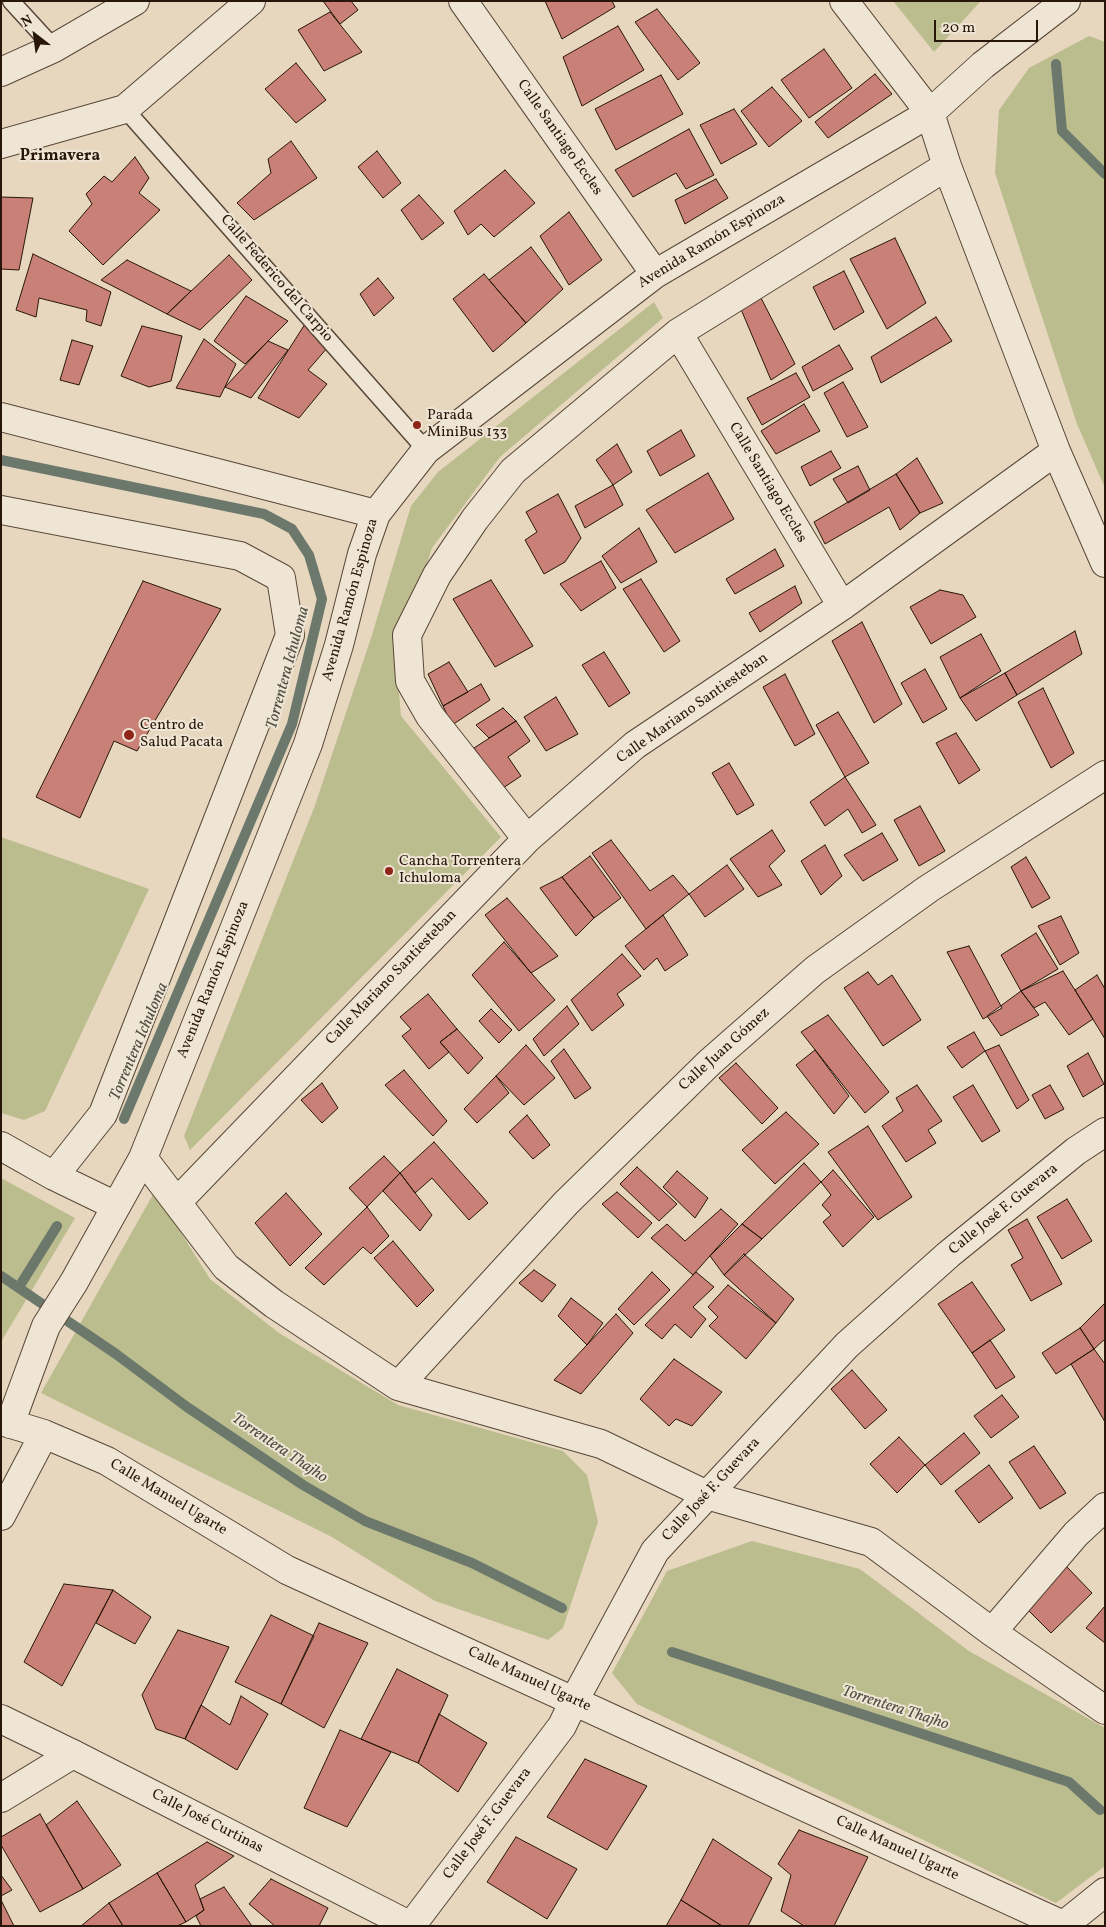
<!DOCTYPE html>
<meta charset="utf-8">
<style>
body{margin:0}
#map{position:relative;width:1106px;height:1927px;overflow:hidden;background:#e7d7bf;font-family:Vollkorn,serif}
canvas{display:block}
.frame{position:absolute;inset:0;border:2px solid #28160a;pointer-events:none}
.north{position:absolute;left:10px;top:10px;width:50px;height:50px;-webkit-text-stroke:4px #efe5d5;paint-order:stroke;rotate:330deg;font-size:14px;font-weight:700;line-height:20px;text-align:center;color:#28160a}
.north::after{content:'';display:block;margin:auto;width:18px;height:22px;background:#28160a;clip-path:polygon(50% 0,100% 100%,50% 72%,0 100%)}
.scale{position:absolute;left:934px;top:20px;width:104px;height:22px;box-sizing:border-box;border:2px solid #28160a;border-top:0;padding-left:6px;font-size:15px;line-height:18px;white-space:nowrap;color:#28160a;-webkit-text-stroke:4px #efe5d5;paint-order:stroke}
</style>
<div id="map">
<canvas width="1106" height="1927"></canvas>
<div class="frame"></div>
<div class="north">N</div>
<div class="scale">20 m</div>
</div>
<script>
const c = document.querySelector('canvas').getContext('2d');
c.lineJoin = 'round';
function fill(path, color) {
  c.fillStyle = color;
  c.fill(path, 'evenodd');
}
function shape(rows) {
  const path = new Path2D();
  for (const r of rows) {
    path.moveTo(r[0], r[1]);
    for (let i = 2; i < r.length; i += 2) path.lineTo(r[i], r[i + 1]);
  }
  return path;
}
function trace(path, color, width, dash) {
  c.strokeStyle = color;
  c.lineWidth = width;
  c.lineCap = dash ? 'butt' : 'round';
  c.setLineDash(dash || []);
  c.stroke(path);
}
function write(font, color, halo, rows, align = 'center') {
  c.font = font + ' Vollkorn,serif';
  c.lineWidth = 4;
  c.setLineDash([]);
  c.textBaseline = 'middle';
  c.strokeStyle = halo;
  c.fillStyle = color;
  for (const [text, x, y, turn = 0] of rows) {
    c.save();
    c.translate(x, y);
    c.rotate((+turn || 0) * Math.PI / 180);
    c.textAlign = isNaN(turn) ? turn : align;
    if (halo) c.strokeText(text, 0, 0);
    c.fillText(text, 0, 0);
    c.restore();
  }
}
fill(shape([
 [893,1,981,1,934,52],
 [1089,36,1105,42,1105,488,1077,424,995,173,999,110,1029,68],
 [654,302,663,318,500,457,432,548,396,658,401,716,501,837,190,1150,184,1136,314,808,371,638,411,506,438,472],
 [1,837,149,889,45,1111,24,1120,1,1113],
 [1,1178,75,1218,1,1342],
 [155,1191,210,1279,279,1333,398,1405,563,1451,587,1475,598,1522,563,1628,548,1640,435,1601,332,1537,41,1393],
 [752,1541,860,1569,969,1651,1105,1728,1105,1866,1056,1903,637,1704,612,1673,667,1571]
]), '#bcbd8e');
trace(shape([
 [1056,64,1062,131,1105,174],
 [1,460,264,514,292,529,309,555,322,599,292,724,124,1119],
 [1,1276,116,1354,187,1407,303,1485,365,1521,472,1563,562,1608],
 [19,1287,57,1226],
 [672,1652,1069,1782,1100,1810]
]), '#6b786b', 10);
const building = shape([
 [323,1,351,1,358,10,340,24,323,1],
 [545,1,612,1,615,7,562,39,545,1],
 [657,9,700,63,678,80,635,22,657,9],
 [330,12,362,52,324,71,298,30,330,12],
 [618,26,644,70,582,106,563,57,618,26],
 [824,49,852,88,809,118,781,80,824,49],
 [296,63,326,100,296,123,265,89,296,63],
 [875,74,892,94,828,138,815,122,875,74],
 [661,75,683,114,616,150,595,109,661,75],
 [772,87,802,121,769,147,741,111,772,87],
 [734,109,757,144,721,164,700,125,734,109],
 [689,129,714,175,686,189,676,173,633,197,615,170,689,129],
 [291,141,317,178,254,220,237,203,271,173,268,159,291,141],
 [377,151,401,183,383,198,358,167,377,151],
 [135,157,149,178,139,193,160,210,103,265,69,231,92,204,86,194,104,176,112,182,135,157],
 [505,170,535,203,494,237,481,224,468,235,454,211,505,170],
 [716,179,728,198,685,224,675,200,716,179],
 [419,195,444,223,422,240,401,210,419,195],
 [1,197,33,198,19,270,1,269,1,197],
 [569,212,602,260,569,285,540,236,569,212],
 [895,238,926,303,887,329,850,259,895,238],
 [531,247,563,289,526,323,489,280,531,247],
 [33,254,111,292,101,326,86,321,87,310,39,298,36,317,16,310,33,254],
 [229,255,252,280,200,330,167,314,229,255],
 [127,260,191,291,167,314,101,280,127,260],
 [844,271,864,312,834,330,813,287,844,271],
 [484,274,526,323,493,352,453,299,484,274],
 [378,278,394,298,374,316,360,294,378,278],
 [246,296,288,321,245,364,214,341,246,296],
 [761,298,795,364,771,380,740,307,761,298],
 [936,317,952,341,881,383,871,357,936,317],
 [305,324,328,347,308,370,327,384,299,418,258,398,305,324],
 [142,326,182,336,171,381,149,387,121,376,142,326],
 [204,339,236,364,220,397,176,388,204,339],
 [72,340,93,346,79,385,60,380,72,340],
 [268,341,288,350,251,398,225,387,268,341],
 [839,345,853,369,813,391,802,367,839,345],
 [796,373,810,397,762,425,747,398,796,373],
 [843,382,868,427,847,437,824,393,843,382],
 [804,404,820,431,776,454,761,431,804,404],
 [681,430,695,456,660,476,647,451,681,430],
 [617,444,632,472,613,485,596,460,617,444],
 [831,451,841,468,810,486,801,467,831,451],
 [917,458,943,503,920,513,896,474,917,458],
 [858,466,870,490,848,503,833,479,858,466],
 [708,473,734,519,675,553,646,510,708,473],
 [896,474,920,513,900,530,889,507,825,544,814,522,896,474],
 [613,485,623,505,585,528,575,506,613,485],
 [558,494,581,538,565,562,544,574,525,540,537,532,526,512,558,494],
 [639,528,657,562,621,583,602,556,639,528],
 [775,549,784,566,735,594,726,579,775,549],
 [601,561,616,588,581,611,560,584,601,561],
 [641,579,680,641,664,652,623,589,641,579],
 [491,580,533,646,495,667,453,599,491,580],
 [143,581,221,609,137,751,114,741,80,818,36,797,143,581],
 [795,586,802,603,760,632,749,613,795,586],
 [940,590,963,595,976,617,931,644,910,607,940,590],
 [862,622,902,704,874,723,832,641,862,622],
 [1075,631,1082,654,1017,695,1005,673,1075,631],
 [981,634,1001,671,960,698,940,657,981,634],
 [604,652,630,693,609,707,582,665,604,652],
 [449,662,468,692,443,706,428,674,449,662],
 [925,669,947,709,923,723,901,683,925,669],
 [1005,673,1017,695,976,721,960,698,1005,673],
 [785,674,815,734,795,746,763,687,785,674],
 [481,684,490,700,452,725,443,706,481,684],
 [1043,688,1074,753,1051,768,1018,702,1043,688],
 [556,697,578,734,546,751,524,717,556,697],
 [503,708,516,721,489,738,476,725,503,708],
 [838,712,869,763,845,777,816,725,838,712],
 [516,721,530,741,508,757,521,776,503,788,474,748,516,721],
 [956,733,980,770,959,784,936,743,956,733],
 [729,763,754,805,737,815,712,773,729,763],
 [845,777,876,825,862,833,848,809,825,826,810,802,845,777],
 [920,806,945,851,919,866,894,820,920,806],
 [772,830,785,851,769,866,782,885,758,897,730,859,772,830],
 [882,833,898,860,863,881,844,855,882,833],
 [611,840,650,891,673,875,689,894,646,929,592,853,611,840],
 [825,845,842,876,821,895,801,861,825,845],
 [590,856,621,898,594,918,562,877,590,856],
 [1026,857,1050,898,1032,908,1011,867,1026,857],
 [727,865,744,889,705,917,689,894,727,865],
 [562,877,594,918,576,936,540,888,562,877],
 [507,898,558,956,531,973,485,915,507,898],
 [663,915,688,955,665,971,657,958,644,970,625,946,663,915],
 [1061,916,1079,953,1060,965,1038,926,1061,916],
 [1036,933,1058,969,1021,991,1001,955,1036,933],
 [504,942,555,1000,519,1031,472,975,504,942],
 [969,946,1002,1008,983,1019,947,952,969,946],
 [622,954,641,976,617,994,624,1005,592,1031,571,1000,622,954],
 [1063,971,1093,1019,1069,1035,1045,1002,1034,1008,1021,991,1063,971],
 [868,972,878,985,892,975,921,1020,883,1046,844,988,868,972],
 [1097,975,1105,989,1105,1039,1075,990,1097,975],
 [1021,991,1039,1015,1001,1036,987,1016,1021,991],
 [428,994,457,1029,440,1042,449,1052,429,1069,402,1036,411,1029,400,1017,428,994],
 [567,1006,579,1024,544,1056,533,1039,567,1006],
 [491,1009,512,1030,499,1043,479,1021,491,1009],
 [828,1015,889,1092,865,1113,801,1032,828,1015],
 [457,1029,483,1058,468,1074,440,1042,457,1029],
 [974,1032,985,1051,962,1068,947,1047,974,1032],
 [526,1045,555,1078,524,1105,496,1076,526,1045],
 [999,1045,1029,1100,1017,1109,985,1051,999,1045],
 [564,1049,591,1088,575,1099,551,1061,564,1049],
 [815,1050,849,1096,834,1114,796,1065,815,1050],
 [1088,1053,1104,1084,1083,1097,1067,1066,1088,1053],
 [736,1063,778,1108,762,1124,719,1078,736,1063],
 [404,1070,447,1121,433,1136,385,1085,404,1070],
 [496,1076,509,1093,477,1123,464,1109,496,1076],
 [322,1083,338,1108,322,1123,301,1100,322,1083],
 [917,1085,942,1121,928,1130,936,1143,906,1162,882,1126,903,1111,896,1098,917,1085],
 [973,1085,1000,1131,982,1142,953,1097,973,1085],
 [1050,1085,1064,1109,1045,1119,1032,1095,1050,1085],
 [786,1112,819,1144,775,1184,742,1150,786,1112],
 [527,1115,550,1145,533,1159,509,1132,527,1115],
 [868,1126,912,1197,878,1220,828,1152,868,1126],
 [434,1142,488,1203,469,1220,432,1178,415,1193,400,1173,434,1142],
 [384,1156,400,1173,367,1207,349,1188,384,1156],
 [804,1163,821,1182,762,1239,742,1224,804,1163],
 [637,1167,677,1204,659,1221,620,1184,637,1167],
 [833,1170,874,1217,843,1247,823,1222,831,1215,822,1205,831,1195,821,1182,833,1170],
 [677,1171,708,1198,695,1218,663,1187,677,1171],
 [400,1173,432,1215,420,1231,383,1191,400,1173],
 [617,1192,652,1223,638,1238,602,1204,617,1192],
 [286,1193,322,1234,290,1266,255,1223,286,1193],
 [1067,1199,1092,1241,1062,1259,1037,1217,1067,1199],
 [367,1207,389,1236,371,1254,363,1247,324,1285,305,1268,367,1207],
 [721,1209,738,1224,693,1275,651,1238,667,1224,685,1241,721,1209],
 [1027,1219,1062,1284,1031,1301,1011,1265,1023,1258,1008,1230,1027,1219],
 [742,1224,762,1239,724,1275,710,1256,742,1224],
 [393,1241,434,1290,417,1307,374,1258,393,1241],
 [744,1254,794,1299,776,1323,724,1275,744,1254],
 [534,1270,556,1285,542,1302,519,1283,534,1270],
 [652,1272,670,1290,634,1325,618,1309,652,1272],
 [696,1272,714,1287,693,1307,706,1319,691,1338,675,1324,662,1339,645,1325,696,1272],
 [972,1282,1005,1330,972,1353,938,1304,972,1282],
 [728,1285,776,1323,746,1359,709,1326,718,1317,708,1307,728,1285],
 [571,1298,603,1323,587,1345,558,1316,571,1298],
 [1105,1303,1105,1339,1094,1349,1080,1328,1105,1303],
 [616,1314,633,1333,581,1394,554,1380,616,1314],
 [1080,1328,1094,1349,1056,1374,1042,1353,1080,1328],
 [990,1340,1015,1377,996,1389,972,1353,990,1340],
 [1094,1349,1105,1364,1105,1422,1071,1364,1094,1349],
 [674,1359,722,1392,692,1426,676,1419,669,1426,640,1399,674,1359],
 [852,1370,887,1410,865,1429,831,1389,852,1370],
 [1002,1395,1019,1417,991,1438,974,1416,1002,1395],
 [964,1433,980,1453,941,1485,925,1465,964,1433],
 [899,1437,925,1465,897,1493,870,1464,899,1437],
 [1034,1446,1066,1493,1040,1509,1009,1462,1034,1446],
 [989,1465,1013,1498,979,1523,955,1491,989,1465],
 [1066,1566,1092,1593,1051,1633,1025,1607,1066,1566],
 [64,1584,113,1590,62,1686,24,1662,64,1584],
 [113,1590,151,1617,135,1644,96,1623,113,1590],
 [1105,1606,1105,1643,1086,1628,1105,1606],
 [271,1615,314,1636,281,1704,235,1682,271,1615],
 [319,1623,368,1643,324,1728,281,1704,319,1623],
 [178,1630,229,1647,185,1739,156,1729,142,1695,178,1630],
 [397,1669,448,1695,418,1763,361,1739,397,1669],
 [241,1696,268,1714,237,1770,185,1739,201,1705,230,1725,241,1696],
 [439,1714,487,1743,458,1792,418,1763,439,1714],
 [340,1730,391,1752,347,1827,304,1808,340,1730],
 [585,1759,647,1786,607,1850,547,1817,585,1759],
 [77,1801,121,1865,83,1889,46,1825,77,1801],
 [40,1814,83,1889,40,1912,1,1845,1,1837,40,1814],
 [799,1830,868,1857,834,1926,804,1926,781,1911,791,1875,778,1864,799,1830],
 [516,1837,577,1869,547,1919,487,1882,516,1837],
 [713,1839,772,1878,748,1926,722,1926,681,1900,713,1839],
 [207,1842,234,1856,195,1885,204,1910,186,1922,157,1873,207,1842],
 [157,1873,186,1922,177,1926,123,1926,109,1903,157,1873],
 [1,1875,12,1890,1,1896,1,1875],
 [271,1879,328,1908,319,1926,275,1926,249,1904,271,1879],
 [224,1887,252,1926,201,1926,196,1916,204,1910,200,1899,224,1887],
 [1,1900,14,1926,1,1926,1,1900],
 [681,1900,722,1926,666,1926,681,1900],
 [109,1903,123,1926,81,1926,109,1903]
]);
fill(building, '#c98076');
trace(building, '#28160a', 1);
const service = shape([
 [11,1,54,48],
 [125,109,426,450]
]);
const minor = shape([
 [463,1,655,274],
 [844,1,930,113,947,166,1056,451,1105,563],
 [678,333,842,606],
 [1,417,376,514],
 [1,510,240,556,281,578,290,635,103,1114,54,1176],
 [527,839,430,716,410,681,407,635,437,575,475,519,513,471,678,333,947,166],
 [1,1146,54,1176,116,1206],
 [143,1158,226,1267,274,1304,398,1386,601,1444,707,1495,871,1542,992,1632,1105,1710],
 [177,1202,527,839,635,745,842,606,1056,451],
 [398,1386,566,1203,710,1062,815,970,928,889,1105,775],
 [1,1421,44,1434,107,1461,287,1570,1065,1926],
 [10,1424,46,1326,74,1282,143,1158,308,744,339,645,362,554,376,514,426,450,655,274,930,113,983,65,1066,1],
 [1,1516,44,1434],
 [992,1632,1076,1534,1105,1507],
 [1,1798,73,1754],
 [1064,1925,1105,1892],
 [411,1926,562,1726,574,1701,655,1551,847,1345,949,1254,1076,1151,1105,1132]
]);
const tertiary = shape([
 [1,72,54,48,135,1],
 [1,144,125,109,251,1],
 [1,1719,73,1754,411,1926]
]);
trace(service, '#584637', 19);
trace(minor, '#584637', 30);
trace(tertiary, '#584637', 30);
trace(service, '#efe5d5', 16);
trace(minor, '#efe5d5', 28);
trace(tertiary, '#efe5d5', 28);
for (const [x, y, r, color] of [
 [417,425,5,"#8f2418"],
 [129,735,6,"#8f2418"],
 [389,871,5,"#8f2418"]
]) {
  const dot = new Path2D();
  dot.arc(x, y, r, 0, 2 * Math.PI);
  c.fillStyle = color;
  c.fill(dot);
  trace(dot, '#efe5d5', 2);
}
write('15px', '#28160a', '#efe5d5', [
 ["Calle Santiago Eccles",559,138,55],
 ["Avenida Ramón Espinoza",712,242,-31],
 ["Calle Federico del Carpio",276,279,49],
 ["Calle Santiago Eccles",767,483,59],
 ["Avenida Ramón Espinoza",351,600,-74],
 ["Calle Mariano Santiesteban",693,709,-35],
 ["Calle Mariano Santiesteban",392,978,-46],
 ["Avenida Ramón Espinoza",214,980,-68],
 ["Calle Juan Gómez",725,1050,-42],
 ["Calle José F. Guevara",1004,1210,-39],
 ["Calle José F. Guevara",712,1490,-47],
 ["Calle Manuel Ugarte",168,1498,31],
 ["Calle Manuel Ugarte",529,1680,25],
 ["Calle José Curtinas",207,1822,27],
 ["Calle José F. Guevara",488,1824,-53],
 ["Calle Manuel Ugarte",897,1849,25]
]);
write('15px', '#28160a', '#efe5d5', [
 ["Parada",427,416],
 ["MiniBus 133",427,433],
 ["Centro de",140,726],
 ["Salud Pacata",140,743],
 ["Cancha Torrentera",399,862],
 ["Ichuloma",399,879]
], 'left');
write('bold 16px', '#28160a', '#efe5d5', [
 ["Primavera",60,157]
]);
write('italic 16px', '#4f4f43', '#efe5d5', [
 ["Torrentera Ichuloma",289,668,-75],
 ["Torrentera Ichuloma",140,1042,-67],
 ["Torrentera Thajho",279,1449,34],
 ["Torrentera Thajho",895,1709,18]
]);
</script>
